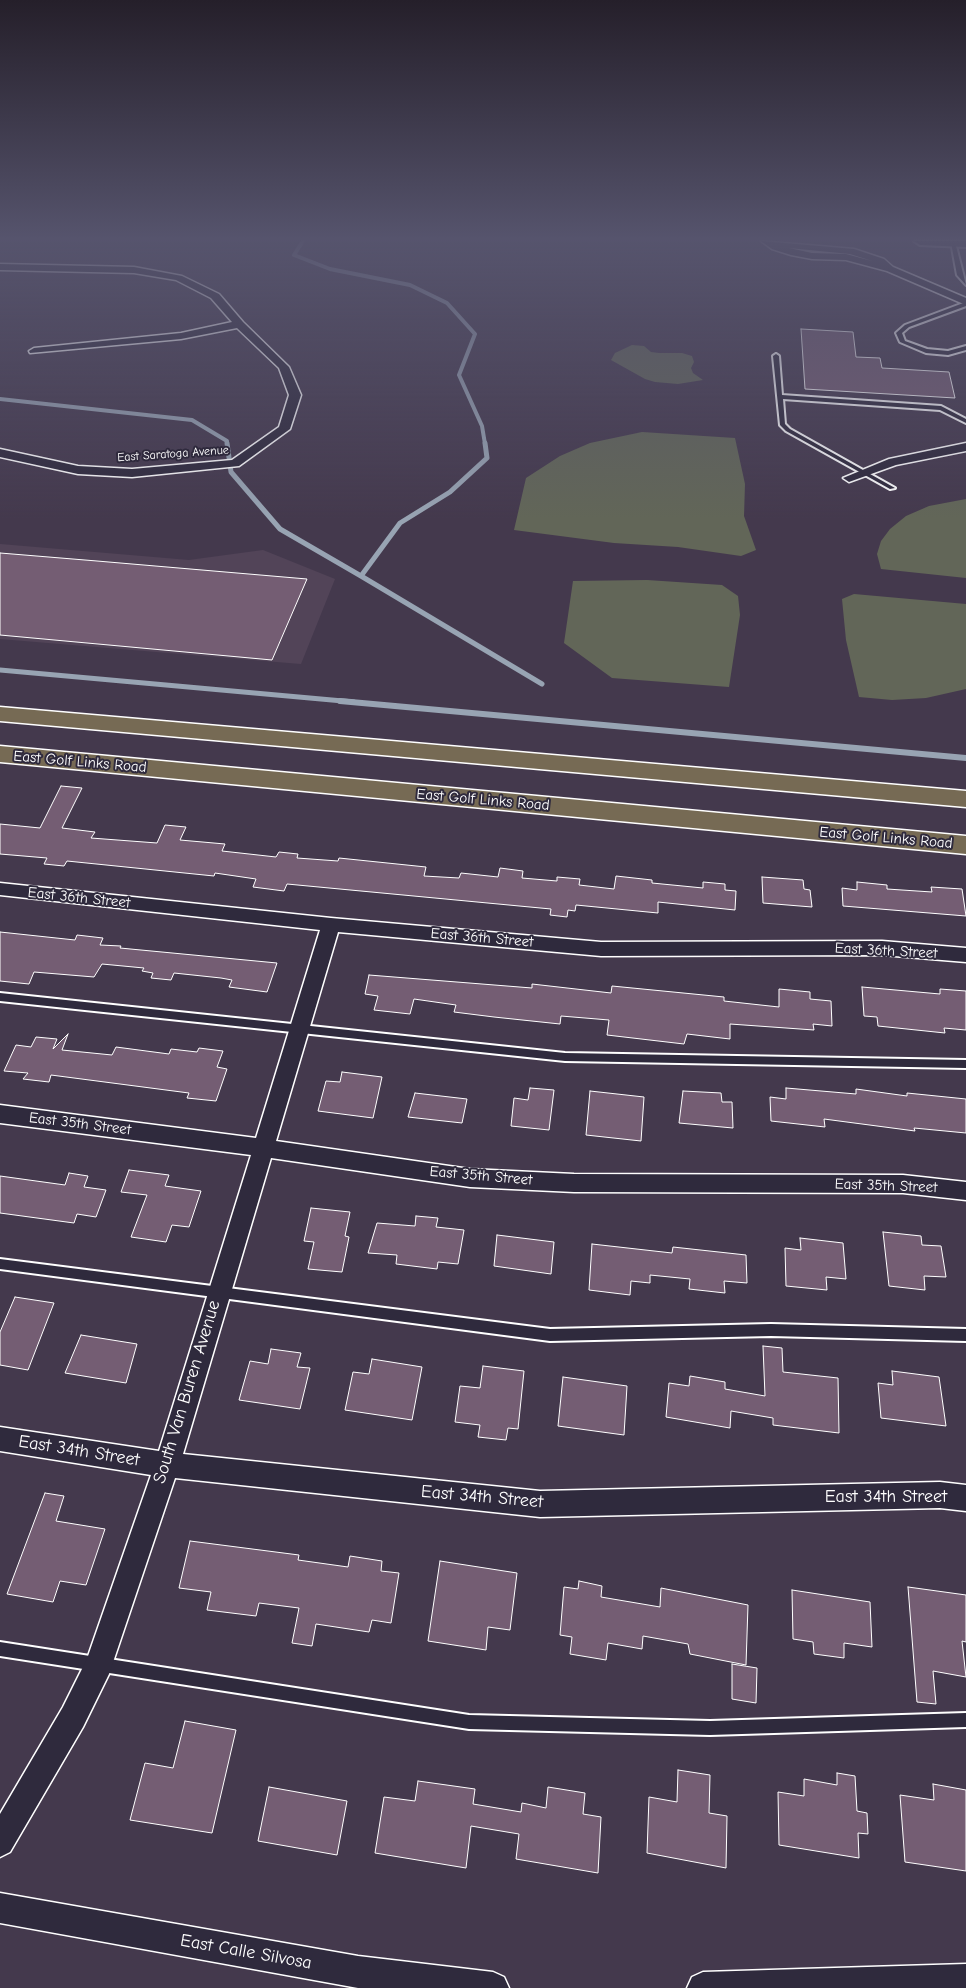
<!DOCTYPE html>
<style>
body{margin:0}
canvas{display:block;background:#44394d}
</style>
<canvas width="966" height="1988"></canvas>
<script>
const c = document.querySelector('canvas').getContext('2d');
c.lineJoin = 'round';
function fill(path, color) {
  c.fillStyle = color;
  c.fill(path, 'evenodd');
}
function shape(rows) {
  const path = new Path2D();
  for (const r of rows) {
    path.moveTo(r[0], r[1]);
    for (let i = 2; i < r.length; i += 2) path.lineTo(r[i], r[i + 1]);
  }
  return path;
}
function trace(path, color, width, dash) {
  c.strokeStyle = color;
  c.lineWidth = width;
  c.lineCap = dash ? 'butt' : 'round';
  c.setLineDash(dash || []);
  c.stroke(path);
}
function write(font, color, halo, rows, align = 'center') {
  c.font = font + ' "Comic Neue",sans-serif';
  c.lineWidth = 4;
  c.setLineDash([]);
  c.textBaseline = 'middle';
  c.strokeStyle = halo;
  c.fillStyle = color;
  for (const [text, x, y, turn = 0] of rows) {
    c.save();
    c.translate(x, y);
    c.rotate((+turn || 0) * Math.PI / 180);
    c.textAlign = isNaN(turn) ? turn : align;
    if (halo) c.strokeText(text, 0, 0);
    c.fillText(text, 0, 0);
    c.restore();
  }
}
fill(shape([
 [0,544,189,560,263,550,335,579,301,664,0,639]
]), '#524458');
fill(shape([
 [632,345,644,346,651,352,659,353,682,353,692,356,694,362,691,368,693,373,703,380,678,384,655,382,645,379,611,360,615,353],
 [642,432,735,438,745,484,744,516,756,550,741,556,678,547,614,543,514,530,526,478,560,456,590,443],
 [966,499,966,578,881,569,877,554,881,541,890,529,906,516,929,506],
 [647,580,722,585,738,596,740,615,729,687,612,678,564,643,573,581],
 [854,594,966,604,966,689,926,698,892,700,859,697,846,640,842,599]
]), '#626658');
trace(shape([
 [303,241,294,255,330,269,410,285,447,303,475,334,459,375,482,426,485,444],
 [0,399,192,420,227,441,227,444]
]), '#98a4b3', 4);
trace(shape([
 [227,443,231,472,280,529,361,576],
 [485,443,487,458,450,492,400,523,361,576,542,684],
 [0,670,354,702]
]), '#98a4b3', 5);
trace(shape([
 [340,701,966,758]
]), '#98a4b3', 6);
const building = shape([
 [801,329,853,332,856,357,880,358,882,368,949,372,955,398,805,389,801,329],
 [0,553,97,561,307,579,272,660,0,635,0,553],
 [61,786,82,788,62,828,95,832,91,838,157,843,165,825,186,827,180,840,225,844,222,851,276,857,279,852,298,854,297,858,338,861,339,858,426,867,424,876,459,878,461,873,498,877,500,868,523,871,522,878,557,881,557,877,580,879,579,885,614,889,616,876,652,880,652,883,703,888,703,882,725,884,725,890,736,891,735,910,658,902,658,913,576,905,575,911,568,910,567,917,550,915,551,909,287,884,284,891,253,887,256,879,215,873,214,876,67,861,64,866,44,864,47,858,0,854,0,824,40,828,61,786],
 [762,877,803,880,804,889,810,890,812,907,763,903,762,877],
 [857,882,887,885,887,889,932,892,931,887,962,889,966,916,843,906,842,888,857,890,857,882],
 [0,932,75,940,77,935,103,938,100,945,121,946,120,948,277,963,267,992,229,987,232,980,221,978,174,973,171,980,151,978,153,973,142,971,144,968,102,964,94,977,34,972,29,984,0,981,0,932],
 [369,975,532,988,532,984,611,993,612,986,724,997,724,1001,779,1007,779,989,810,992,810,999,831,1001,832,1026,813,1024,814,1030,730,1024,730,1039,687,1034,684,1044,607,1035,609,1020,561,1016,560,1024,494,1017,454,1012,456,1005,414,999,410,1014,374,1010,378,996,365,994,369,975],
 [862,987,940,994,940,989,966,991,966,1030,944,1028,945,1033,878,1026,877,1017,864,1016,862,987],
 [68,1034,62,1050,112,1055,116,1047,169,1054,171,1049,197,1052,199,1048,223,1051,217,1067,227,1069,216,1101,187,1098,189,1093,51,1075,49,1082,23,1079,28,1073,4,1071,16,1045,31,1047,36,1037,57,1039,53,1049,68,1034],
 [342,1072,382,1077,373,1118,318,1111,326,1081,340,1082,342,1072],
 [530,1088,554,1090,549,1130,511,1126,514,1098,528,1100,530,1088],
 [786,1088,856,1094,856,1089,907,1096,907,1093,966,1099,966,1133,914,1128,915,1131,824,1119,825,1127,771,1121,770,1097,786,1099,786,1088],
 [590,1091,644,1097,641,1141,586,1135,590,1091],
 [683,1091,721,1093,722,1102,732,1102,733,1128,679,1123,683,1091],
 [415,1093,467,1099,462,1123,408,1117,415,1093],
 [129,1170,169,1175,165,1186,201,1191,189,1227,172,1225,166,1242,131,1237,147,1195,121,1192,129,1170],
 [69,1173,88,1176,84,1187,106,1190,96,1217,77,1214,74,1223,0,1213,0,1176,65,1185,69,1173],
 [311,1208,350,1212,345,1236,349,1237,342,1272,308,1269,314,1242,304,1241,311,1208],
 [416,1216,438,1218,436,1227,464,1230,458,1264,438,1262,437,1269,396,1264,397,1255,368,1253,377,1223,415,1226,416,1216],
 [883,1232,921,1236,922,1245,941,1246,946,1277,924,1276,925,1290,889,1286,883,1232],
 [497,1235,554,1242,551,1274,494,1266,497,1235],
 [800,1238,843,1243,846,1279,826,1277,827,1290,786,1286,785,1248,801,1250,800,1238],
 [592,1244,672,1253,673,1247,746,1255,747,1283,724,1281,725,1293,689,1289,690,1279,650,1275,650,1283,631,1281,630,1295,589,1290,592,1244],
 [15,1297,54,1303,28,1370,0,1365,0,1332,15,1297],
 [81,1335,137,1344,126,1383,65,1373,81,1335],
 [763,1346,782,1348,783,1372,838,1378,839,1433,773,1425,773,1418,731,1411,730,1428,666,1417,669,1383,689,1386,690,1376,725,1382,725,1389,765,1396,763,1346],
 [271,1349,301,1353,297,1367,310,1368,300,1409,239,1400,250,1361,268,1364,271,1349],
 [372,1359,422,1367,412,1420,345,1410,353,1372,369,1374,372,1359],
 [483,1366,524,1371,518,1429,508,1428,506,1440,478,1437,480,1425,455,1422,460,1386,480,1388,483,1366],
 [892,1371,939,1377,946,1426,881,1418,878,1383,893,1385,892,1371],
 [563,1377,627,1386,624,1435,558,1426,563,1377],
 [45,1493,64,1496,56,1521,105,1529,86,1585,60,1581,53,1602,7,1594,45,1493],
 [190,1541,299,1555,298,1560,348,1567,350,1556,382,1561,381,1571,399,1573,391,1623,372,1620,369,1632,316,1624,312,1646,292,1643,299,1608,259,1603,256,1616,207,1610,211,1592,179,1588,190,1541],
 [440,1561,517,1573,510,1630,488,1627,486,1650,428,1641,440,1561],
 [579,1581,602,1586,601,1597,660,1607,661,1588,748,1605,746,1665,690,1654,688,1644,643,1636,642,1649,608,1643,606,1660,570,1654,572,1637,560,1635,564,1587,578,1589,579,1581],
 [908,1587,966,1595,966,1642,962,1641,966,1677,933,1671,936,1704,917,1702,908,1587],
 [792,1590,870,1602,872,1647,844,1643,844,1658,814,1654,813,1642,793,1639,792,1590],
 [732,1664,757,1668,756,1703,732,1699,732,1664],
 [185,1721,236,1730,212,1833,130,1820,145,1763,173,1768,185,1721],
 [678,1770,710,1775,709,1813,727,1816,726,1868,647,1853,649,1797,677,1802,678,1770],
 [837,1773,855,1776,857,1811,867,1813,868,1834,858,1833,859,1858,779,1845,778,1792,804,1796,804,1779,837,1785,837,1773],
 [418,1781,475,1789,473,1804,521,1812,522,1803,546,1808,548,1787,585,1793,583,1814,601,1817,598,1873,516,1859,519,1834,471,1826,466,1868,375,1853,384,1797,415,1801,418,1781],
 [933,1784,966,1790,966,1871,905,1862,900,1795,934,1800,933,1784],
 [269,1787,347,1801,337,1855,258,1841,269,1787]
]);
fill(building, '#745d73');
trace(building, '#fff', 1);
const service = shape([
 [953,241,955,242,966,285,957,275,951,242,953,241],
 [966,302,966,306,909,327,902,333,905,341,927,349,948,351,966,346,966,350,948,355,926,353,900,342,896,333,905,325,966,302],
 [776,354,779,356,782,395,941,406,966,419,966,423,940,410,783,399,785,424,790,429,895,488,890,489,786,431,780,425,773,356,776,354],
 [0,993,565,1053,966,1060,966,1068,565,1061,0,1001,0,993],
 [0,1259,550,1329,771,1324,966,1329,966,1341,771,1336,550,1341,0,1269,0,1259],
 [0,1642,469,1715,710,1721,966,1713,966,1727,710,1735,469,1729,0,1656,0,1642]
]);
const minor = shape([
 [761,241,854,249,884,259,893,267,966,298,966,305,887,271,846,260,812,259,791,255,772,249,761,241],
 [789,248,850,254,872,261,846,254,812,253,789,248],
 [0,264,134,267,182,276,219,294,243,322,289,367,301,395,290,429,239,466,132,477,78,474,0,457,0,449,78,466,132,469,232,460,279,427,289,395,279,368,237,328,181,339,30,353,29,351,34,348,181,333,232,322,211,298,176,280,134,273,0,270,0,264],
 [966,443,966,451,896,465,849,482,843,478,889,459,966,443],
 [0,883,331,918,601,942,882,941,966,948,966,962,882,955,601,956,338,932,276,1141,470,1169,574,1174,903,1175,966,1182,966,1200,903,1193,574,1192,470,1187,271,1158,183,1454,540,1491,940,1482,966,1485,966,1511,940,1508,540,1517,175,1478,109,1674,83,1727,10,1852,0,1857,0,1814,63,1707,87,1659,151,1475,0,1451,0,1427,159,1451,251,1155,0,1123,0,1105,256,1138,320,930,0,895,0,883],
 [0,1893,358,1956,493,1972,504,1977,509,1988,358,1988,0,1923,0,1893],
 [966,1964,966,1988,687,1988,692,1977,703,1972,966,1964]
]);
const tertiary = shape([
 [914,241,966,241,966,247,920,245,914,241]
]);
const primary = shape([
 [0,707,966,791,966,807,0,721,0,707],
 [0,746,966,836,966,854,0,762,0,746]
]);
trace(service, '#fff', 4);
trace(minor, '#fff', 3);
trace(tertiary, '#fff', 4);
trace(primary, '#fff', 3);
fill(service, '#2f2a3d');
fill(minor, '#2f2a3d');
fill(tertiary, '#2f2a3d');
fill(primary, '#766a54');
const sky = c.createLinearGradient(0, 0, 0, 519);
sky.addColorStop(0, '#251f2a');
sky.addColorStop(0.46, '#56546d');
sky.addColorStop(1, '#56546d00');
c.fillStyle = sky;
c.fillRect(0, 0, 966, 519);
write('12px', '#fff', '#2f2a3d', [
 ["East Saratoga Avenue",173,454,-4]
]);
write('15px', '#fff', '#2f2a3d', [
 ["East Golf Links Road",80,762,5],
 ["East Golf Links Road",483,800,5],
 ["East Golf Links Road",886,838,5],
 ["East 36th Street",79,898,6],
 ["East 36th Street",482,938,5],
 ["East 36th Street",886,951,3],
 ["East 35th Street",80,1124,7],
 ["East 35th Street",481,1176,5],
 ["East 35th Street",886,1186,2]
]);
write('18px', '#fff', '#2f2a3d', [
 ["South Van Buren Avenue",187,1392,-73],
 ["East 34th Street",79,1451,9],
 ["East 34th Street",482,1497,5],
 ["East 34th Street",886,1497],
 ["East Calle Silvosa",246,1952,10]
]);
</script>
